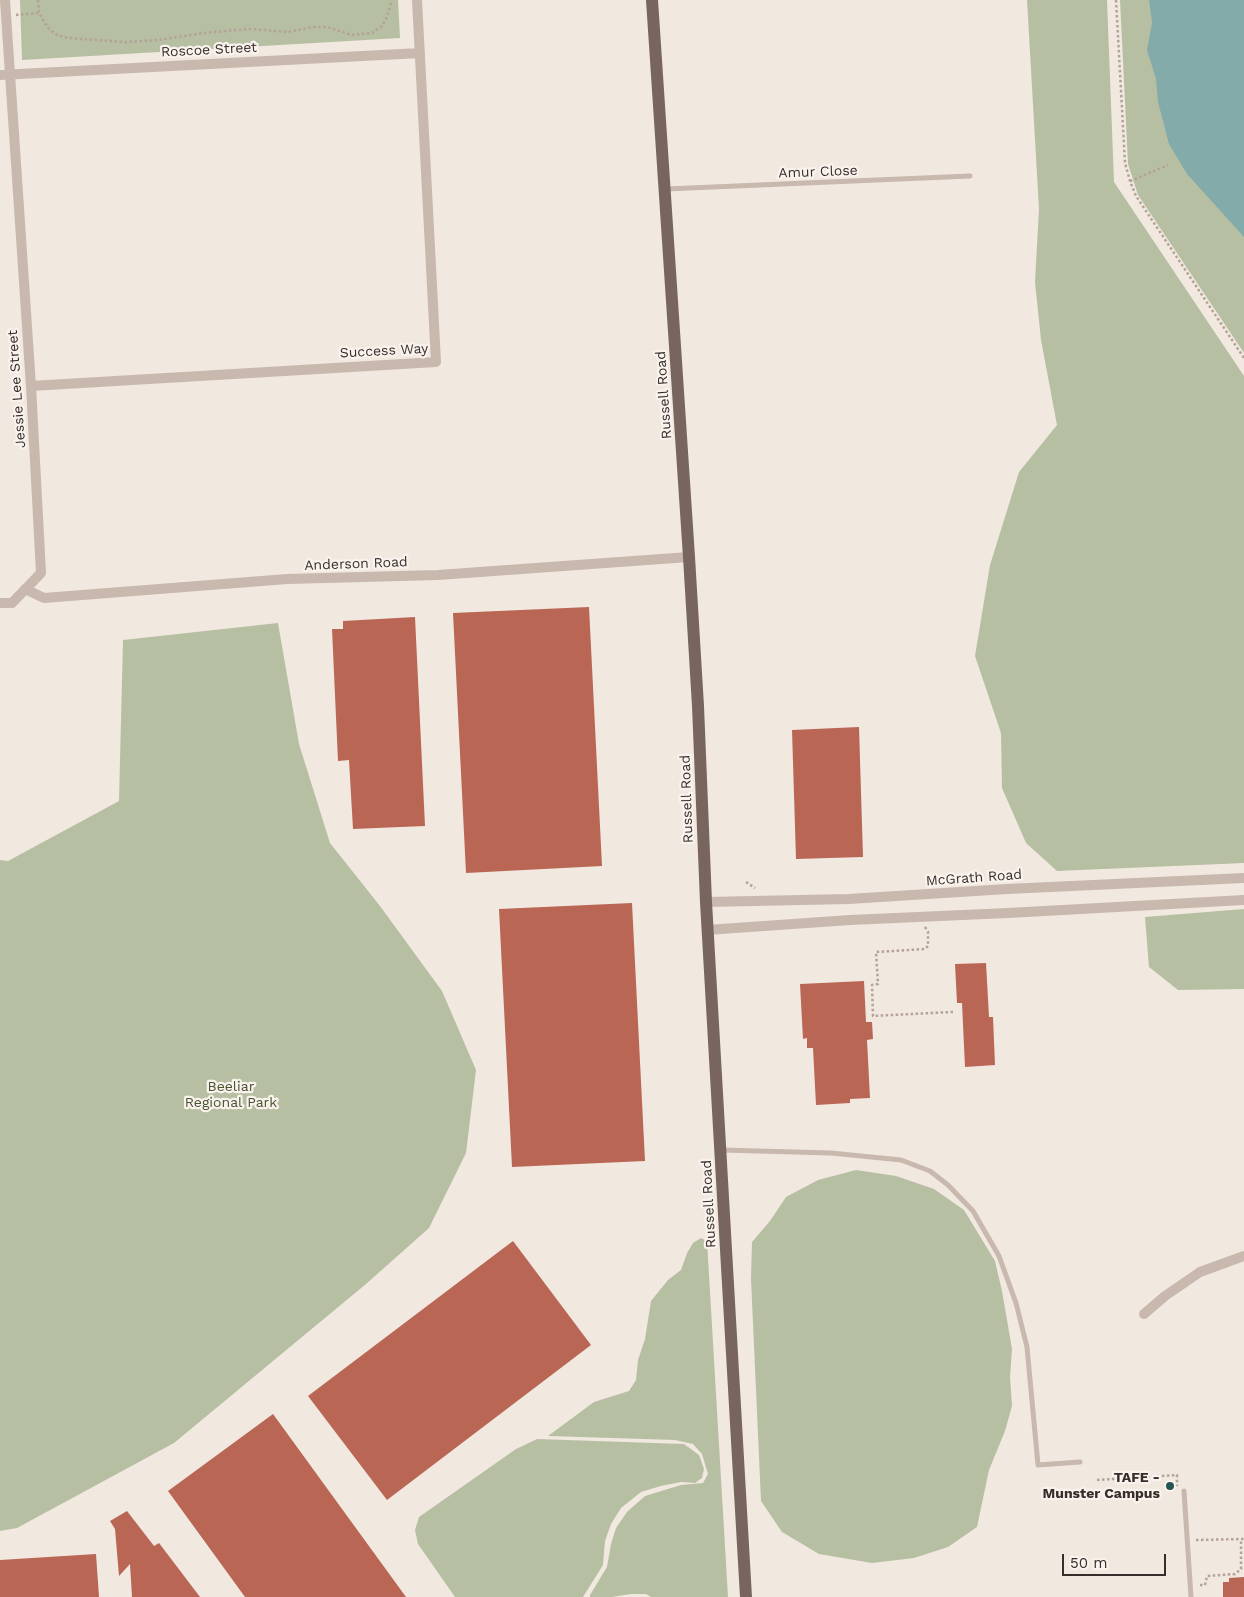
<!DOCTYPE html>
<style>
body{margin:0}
#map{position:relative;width:1244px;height:1597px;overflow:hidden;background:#f1e8e0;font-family:"Work Sans",sans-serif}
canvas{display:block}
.scale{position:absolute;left:1062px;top:1554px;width:104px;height:22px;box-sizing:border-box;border:2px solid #372e2b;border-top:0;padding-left:6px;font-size:15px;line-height:18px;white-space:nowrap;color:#372e2b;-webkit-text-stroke:4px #f9f2ed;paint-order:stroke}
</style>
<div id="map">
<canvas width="1244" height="1597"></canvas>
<div class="scale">50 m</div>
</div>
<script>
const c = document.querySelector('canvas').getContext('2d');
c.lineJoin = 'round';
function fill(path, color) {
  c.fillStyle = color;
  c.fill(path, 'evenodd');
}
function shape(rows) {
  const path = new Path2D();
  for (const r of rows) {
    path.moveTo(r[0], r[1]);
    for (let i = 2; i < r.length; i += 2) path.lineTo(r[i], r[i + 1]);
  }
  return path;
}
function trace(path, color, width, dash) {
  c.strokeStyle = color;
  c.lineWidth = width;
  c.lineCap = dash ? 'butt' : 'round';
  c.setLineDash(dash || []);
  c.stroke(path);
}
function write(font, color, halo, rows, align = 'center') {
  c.font = font + ' "Work Sans",sans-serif';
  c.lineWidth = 4.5;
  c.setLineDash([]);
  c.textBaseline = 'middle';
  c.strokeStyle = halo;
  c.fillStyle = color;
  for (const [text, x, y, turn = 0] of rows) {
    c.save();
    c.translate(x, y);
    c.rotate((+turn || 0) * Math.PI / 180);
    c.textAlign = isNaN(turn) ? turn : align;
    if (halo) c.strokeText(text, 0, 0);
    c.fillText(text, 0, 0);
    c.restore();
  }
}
fill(shape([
 [20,0,398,0,400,38,22,60],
 [1027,0,1107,0,1114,182,1244,376,1244,863,1057,871,1026,843,1002,788,1001,733,975,656,990,565,1019,472,1057,425,1041,340,1035,282,1039,209],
 [1120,0,1244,0,1244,353,1138,195,1128,164],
 [278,623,299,744,330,843,380,906,442,991,476,1070,466,1153,429,1228,366,1284,174,1443,17,1528,0,1531,0,860,8,861,119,801,123,640],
 [1244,909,1244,989,1178,990,1149,967,1145,917],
 [856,1170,896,1176,934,1189,964,1210,995,1261,1002,1291,1012,1349,1010,1377,1012,1406,1005,1431,989,1470,977,1527,948,1547,914,1558,872,1563,819,1554,782,1532,761,1501,751,1279,752,1242,770,1221,786,1197,818,1180],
 [701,1238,707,1241,728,1597,651,1597,646,1594,631,1594,612,1597,590,1597,590,1595,607,1567,611,1544,616,1528,627,1512,645,1496,681,1485,703,1483,708,1474,702,1454,693,1444,675,1440,548,1436,594,1402,629,1391,636,1380,638,1360,645,1339,651,1301,668,1280,681,1270,687,1253,693,1243],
 [537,1439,684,1444,699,1455,704,1469,702,1478,695,1483,681,1482,661,1486,641,1492,621,1508,611,1524,605,1541,603,1565,583,1597,455,1597,418,1544,415,1530,419,1517,516,1449]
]), '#b7bfa2');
fill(shape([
 [1149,0,1244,0,1244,237,1187,174,1169,144,1158,102,1156,79,1147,50,1152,23]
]), '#82abaa');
fill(shape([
 [589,607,602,866,466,873,453,613],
 [415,617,425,826,353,829,349,760,338,761,332,629,343,629,343,621],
 [859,727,863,857,796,859,792,730],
 [632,903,645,1161,512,1167,499,909],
 [986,963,989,1017,993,1017,995,1065,965,1067,962,1003,957,1003,955,964],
 [864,981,866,1022,872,1022,873,1039,867,1040,870,1098,850,1099,850,1103,816,1105,813,1048,807,1048,807,1038,803,1039,800,984],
 [513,1241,591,1345,387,1500,308,1396],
 [273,1414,406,1597,245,1597,168,1491],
 [127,1511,154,1546,159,1543,200,1597,132,1597,130,1564,119,1576,115,1529,110,1521],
 [96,1554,99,1597,0,1597,0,1560],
 [1244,1577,1244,1597,1223,1597,1223,1582,1229,1582,1229,1578]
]), '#ba6655');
trace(shape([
 [38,0,39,13,44,22,50,30,57,35,68,38,126,42,158,40,203,33,250,29,288,32,313,27,327,27,352,35,372,33,382,26,386,19,392,0],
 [1116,0,1125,163,1130,181,1136,196,1244,358],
 [16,15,39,13],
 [1130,181,1168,165],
 [746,882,755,888],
 [925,927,928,932,928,946,925,949,876,952,878,984,872,985,873,1016,953,1012],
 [1097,1480,1177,1475,1177,1486],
 [1196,1540,1244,1539],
 [1200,1585,1205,1585,1207,1576,1235,1574,1241,1569,1241,1539]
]), '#b4a297', 2.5, [2.5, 2.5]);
trace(shape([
 [666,189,970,176],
 [722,1150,831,1153,901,1160,930,1171,948,1185,973,1211,999,1256,1016,1303,1027,1347,1038,1465,1080,1462],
 [1184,1491,1191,1597]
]), '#c8b8ad', 5);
trace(shape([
 [0,75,420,53],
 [31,386,436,362,417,0],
 [25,589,44,598,287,579,438,575,689,557],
 [0,603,12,603,41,573,31,386,5,0],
 [706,902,849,899,1007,889,1244,878],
 [707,930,850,920,1008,913,1244,900],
 [1144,1314,1165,1296,1200,1272,1244,1256]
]), '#c8b8ad', 10);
trace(shape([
 [652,0,689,557,698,706,706,902,746,1597]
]), '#78655e', 12);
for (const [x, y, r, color] of [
 [1170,1486,5,"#245555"]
]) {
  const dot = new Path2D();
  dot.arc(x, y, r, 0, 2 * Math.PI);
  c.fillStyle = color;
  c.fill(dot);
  trace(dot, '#f9f2ed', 2);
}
write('14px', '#372e2b', '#f9f2ed', [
 ["Roscoe Street",209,50,-3],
 ["Amur Close",818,172,-2],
 ["Success Way",384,351,-3],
 ["Jessie Lee Street",17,389,-94],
 ["Russell Road",664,395,-94],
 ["Anderson Road",356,564,-2],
 ["Russell Road",687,799,-92],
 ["McGrath Road",974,878,-4],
 ["Russell Road",709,1204,-93]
]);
write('14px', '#495331', '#f9f2ed', [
 ["Beeliar",231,1087],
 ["Regional Park",231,1103]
]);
write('bold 14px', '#372e2b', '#f9f2ed', [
 ["TAFE -",1160,1478],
 ["Munster Campus",1160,1494]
], 'right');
</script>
